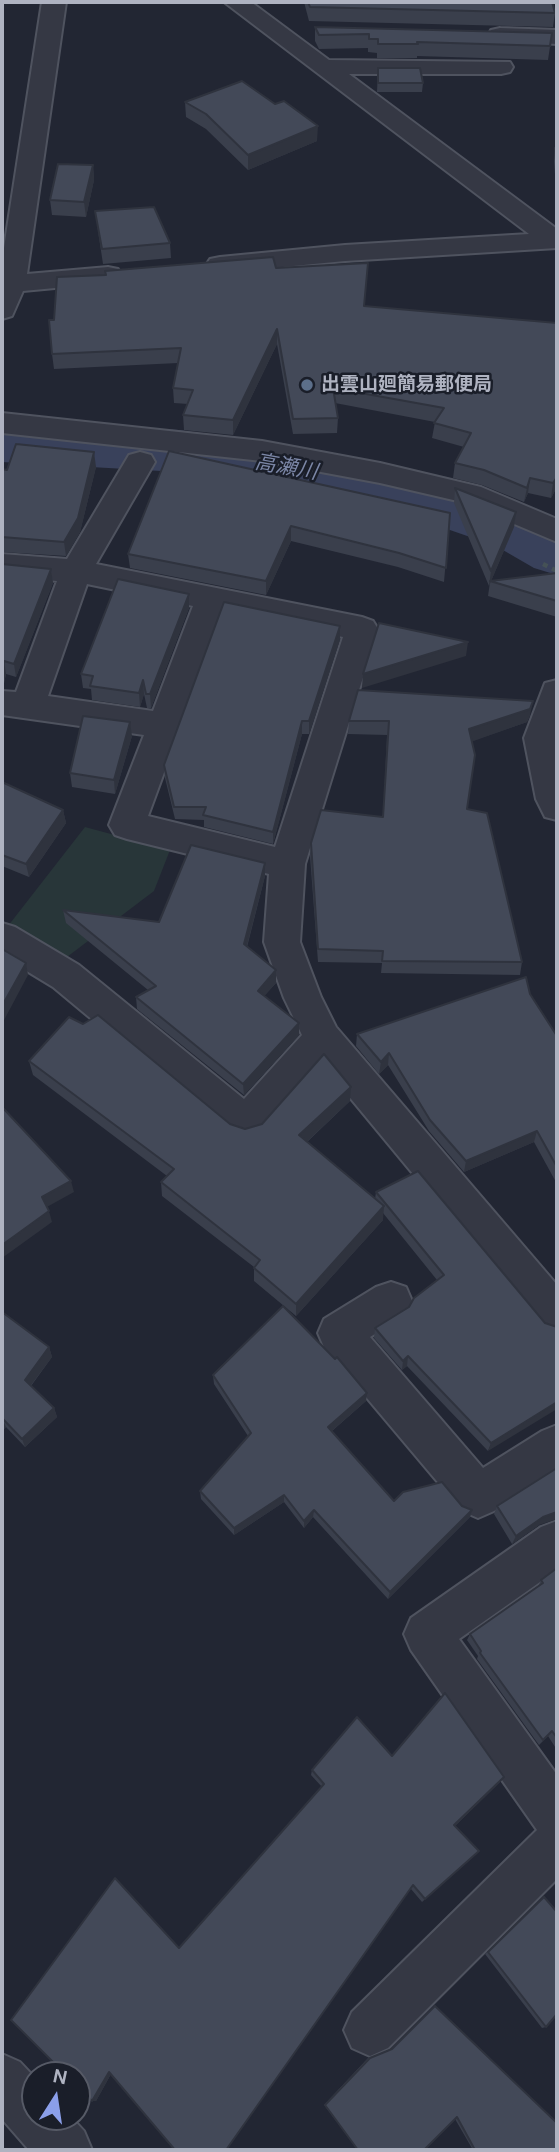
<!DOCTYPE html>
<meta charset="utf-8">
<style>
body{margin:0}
#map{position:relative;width:559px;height:2152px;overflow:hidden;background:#222633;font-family:"DM Sans",sans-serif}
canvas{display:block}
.frame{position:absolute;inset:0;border:4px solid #afb3c1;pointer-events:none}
.north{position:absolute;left:21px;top:2061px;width:70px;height:70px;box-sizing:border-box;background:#1a1e29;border:2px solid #565a66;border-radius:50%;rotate:12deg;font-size:19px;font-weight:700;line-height:28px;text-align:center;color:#afb3c1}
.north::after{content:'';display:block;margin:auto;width:24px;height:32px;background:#8b9fea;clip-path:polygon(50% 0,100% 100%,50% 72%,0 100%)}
</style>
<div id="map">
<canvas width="559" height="2152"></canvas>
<div class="frame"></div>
<div class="north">N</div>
</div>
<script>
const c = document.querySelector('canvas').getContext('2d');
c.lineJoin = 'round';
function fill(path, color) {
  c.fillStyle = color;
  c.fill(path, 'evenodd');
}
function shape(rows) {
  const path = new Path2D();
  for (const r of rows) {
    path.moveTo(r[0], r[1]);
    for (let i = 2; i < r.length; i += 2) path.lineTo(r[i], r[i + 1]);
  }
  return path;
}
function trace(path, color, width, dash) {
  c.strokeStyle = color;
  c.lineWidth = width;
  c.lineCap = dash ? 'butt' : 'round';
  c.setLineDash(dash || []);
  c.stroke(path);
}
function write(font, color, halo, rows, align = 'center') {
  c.font = font + ' "DM Sans","Noto Sans JP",sans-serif';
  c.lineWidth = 5;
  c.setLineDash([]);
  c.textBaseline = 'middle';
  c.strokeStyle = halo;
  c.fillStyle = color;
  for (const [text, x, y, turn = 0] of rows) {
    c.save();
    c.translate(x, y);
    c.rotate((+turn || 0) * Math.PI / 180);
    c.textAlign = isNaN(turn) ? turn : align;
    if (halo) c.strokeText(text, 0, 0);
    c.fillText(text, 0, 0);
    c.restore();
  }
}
fill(shape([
 [85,827,170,850,154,891,67,957,8,926]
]), '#283639');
fill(shape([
 [2,420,179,430,278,445,412,472,542,514,557,523,557,575,534,568,496,546,401,513,278,487,179,472,2,462,2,420]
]), '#39415b');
const minor = shape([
 [42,2,66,2,27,274,108,267,118,269,122,275,118,281,108,283,23,291,12,316,2,319,2,261,42,2],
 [224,2,251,2,329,60,510,62,513,67,510,72,501,74,349,74,557,229,557,248,345,261,220,273,210,271,206,265,210,259,220,257,345,245,529,234,224,2],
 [500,28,557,30,557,44,491,40,488,35,491,30,500,28],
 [2,413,262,441,380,463,481,487,557,519,557,542,462,502,380,483,262,461,2,433,2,413],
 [140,452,151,455,155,462,96,564,362,617,373,621,378,629,305,864,300,942,321,997,336,1027,557,1285,557,1335,542,1330,323,1065,260,1136,246,1141,232,1136,53,987,2,956,2,923,15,927,79,965,244,1099,302,1035,284,998,264,942,269,874,127,839,115,835,109,825,144,735,2,715,2,691,16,692,57,581,2,576,2,554,67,559,129,455,140,452],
 [87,584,193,606,153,711,48,696,87,584],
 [223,612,343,637,275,847,148,816,223,612],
 [557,680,557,820,545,817,536,799,524,738,545,683,557,680],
 [391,1282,406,1287,412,1301,406,1315,370,1337,483,1468,542,1431,557,1425,557,1471,494,1511,478,1518,462,1511,324,1347,318,1333,324,1319,376,1287,391,1282],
 [557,1521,557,1570,459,1639,557,1775,557,1879,388,2048,370,2056,352,2048,344,2030,352,2012,537,1830,411,1650,404,1634,411,1618,541,1527,557,1521],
 [2,2054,20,2062,35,2078,35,2117,71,2117,84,2131,92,2150,29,2150,2,2119,2,2054]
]);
trace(minor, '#4f535f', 4);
trace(shape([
 [543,564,557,571]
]), '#455156', 4.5, [5, 5]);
fill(minor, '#353844');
fill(shape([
 [304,2,552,2,555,13,553,27,309,21],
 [315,27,552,33,548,60,417,56,417,58,377,58,377,53,368,52,368,48,319,49,315,41],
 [378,68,423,83,422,92,377,92],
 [185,102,317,141,248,170,206,129,186,117],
 [555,148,557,148,557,202,554,161],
 [93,165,94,180,86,217,52,215,50,200],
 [95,211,170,243,171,258,103,264],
 [276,268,365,306,557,323,557,487,551,498,528,493,524,502,482,485,453,478,455,463,464,447,432,438,435,422,335,403,338,418,337,433,293,434,277,344,233,435,184,430,183,415,188,404,174,403,173,388,178,363,54,369,52,354,54,320],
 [169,451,450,513,444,582,398,567,291,541,266,595,130,568,128,554],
 [96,467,80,532,66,556,2,552,2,469],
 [455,488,516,512,514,527,491,581,557,573,557,617,488,596,490,582,489,586,454,503],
 [2,564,51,569,53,583,16,677,6,674,3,688],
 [189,594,189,608,151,708,147,708,144,694,140,707,92,700,91,689,83,688,81,674],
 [340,639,309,734,302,734,273,844,204,827,204,820,175,819,165,778,164,765],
 [530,715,527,722,472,741,467,809,522,962,520,975,381,973,382,963,318,962,310,856,311,843,383,817,387,735,348,734,349,721],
 [132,736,115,794,72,787,70,773],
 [2,782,63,810,66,823,29,877,2,866],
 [265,863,265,876,247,947,276,970,276,983,264,996,299,1023,299,1035,244,1095,137,1009,136,997,148,990,66,923,63,910,159,922],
 [530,994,557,1036,557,1184,534,1142,464,1172,429,1131,388,1065,379,1074,356,1046,357,1034],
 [29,1061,245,1129,350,1101,307,1142,375,1199,376,1192,545,1323,488,1451,407,1366,402,1370,374,1338,375,1328,409,1307,437,1280,383,1213,383,1220,296,1316,254,1281,254,1267,162,1196,161,1182,167,1176,33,1075],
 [2,1312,49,1347,52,1357,31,1386,54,1408,57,1417,25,1447,6,1427,2,1431],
 [213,1375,366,1401,332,1431,394,1501,462,1506,472,1510,470,1517,388,1599,313,1517,304,1528,284,1502,234,1535,201,1499,200,1491,248,1436,214,1384],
 [497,1506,539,1525,512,1544,494,1514],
 [557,1568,557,1750,548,1736,539,1745,477,1659,478,1656,467,1640,470,1634,538,1587,541,1580],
 [392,1756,504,1777,500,1782,455,1826,479,1851,475,1855,422,1902,411,1889,111,2074,96,2101,92,2101,179,1948,322,1787,311,1775,312,1770],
 [544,1897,546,2027,542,2028,485,1954],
 [435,2006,557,2150,473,2150,455,2119,358,2150,324,2105,368,2058,390,2050]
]), '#3a3f4c');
fill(shape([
 [318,126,317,141,248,170,248,155],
 [93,165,94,180,86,217,84,202],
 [277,329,277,344,233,435,233,420],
 [94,452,96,467,80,532,66,556,64,542],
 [557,477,557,487,551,498,553,483],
 [530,478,528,493,524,502,527,488],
 [516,512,514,527,489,586,491,571],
 [291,526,291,541,266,595,266,581],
 [51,569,53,583,16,677,14,664],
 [189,594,189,608,151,708,150,694],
 [340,626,340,639,309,734,309,721],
 [468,642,466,656,362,688,363,674],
 [4,661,6,674,2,689,2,668],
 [143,680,144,694,140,707,139,693],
 [533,701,530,715,527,722,468,743,469,729],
 [302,721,302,734,273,844,273,832],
 [130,722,132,736,115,794,114,780],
 [63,810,66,823,29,877,26,864],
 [265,863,265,876,244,957,244,944],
 [26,963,28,975,2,1024,2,1006],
 [276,970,276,983,258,1003,258,991],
 [299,1023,299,1035,244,1095,243,1084],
 [389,1053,388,1065,379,1074,381,1062],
 [351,1087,350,1101,299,1149,299,1135],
 [537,1131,534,1142,464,1172,466,1161],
 [71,1181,74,1192,45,1208,42,1197],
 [384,1206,383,1220,296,1316,296,1304],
 [49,1211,52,1222,2,1258,2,1245],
 [49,1347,52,1357,28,1389,25,1380],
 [408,1356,407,1366,402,1370,403,1361],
 [367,1393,366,1401,327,1435,328,1427],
 [557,1402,557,1409,488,1451,491,1443],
 [54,1408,57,1417,25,1447,22,1439],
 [2,1418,6,1427,2,1431],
 [284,1495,284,1502,234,1535,234,1528],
 [314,1510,313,1517,304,1528,304,1521],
 [472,1510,470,1517,388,1599,390,1592],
 [557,1512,557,1519,539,1525,512,1544,516,1536,543,1517],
 [504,1777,500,1782,451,1830,454,1825],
 [109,2072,112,2072,96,2101,92,2101]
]), '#2f333e');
const building = shape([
 [308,2,552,2,555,13,310,7,308,2],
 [315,27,552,33,550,46,417,42,418,44,378,44,378,39,369,39,369,34,319,35,315,27],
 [378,68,420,68,423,83,378,83,378,68],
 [242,81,275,104,284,101,318,126,248,155,206,114,185,102,242,81],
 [555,148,557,148,557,173,555,148],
 [58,164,93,165,84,202,50,200,58,164],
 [154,207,170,243,102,249,95,211,154,207],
 [273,257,276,268,368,263,364,306,557,323,557,477,553,483,530,478,527,488,484,470,455,463,471,433,434,423,444,408,333,388,338,418,293,419,277,329,233,420,183,415,193,390,173,388,181,348,52,354,49,320,54,320,57,277,106,275,105,271,273,257],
 [16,444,94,452,78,518,64,542,2,537,2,469,7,470,16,444],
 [169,451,450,513,446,568,399,553,291,526,266,581,128,554,169,451],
 [455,488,516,512,491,571,455,488],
 [2,564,51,569,14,664,4,661,2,668,2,564],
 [557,573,557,601,490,581,557,573],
 [118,579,189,594,150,694,146,694,143,680,139,693,90,686,93,676,81,674,118,579],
 [224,602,340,626,309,721,302,721,273,832,203,815,206,807,174,807,164,765,224,602],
 [379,623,468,642,363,674,379,623],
 [358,690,533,701,530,709,469,729,475,755,467,809,487,813,522,962,382,961,383,951,318,949,311,843,321,810,383,817,389,721,349,721,358,690],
 [83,716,130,722,114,780,70,773,83,716],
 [2,782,63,810,26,864,2,855,2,782],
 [191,845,265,863,244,944,276,970,258,991,299,1023,243,1084,136,997,156,986,63,910,159,922,191,845],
 [2,949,26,963,2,1006,2,949],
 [526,977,530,994,557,1036,557,1167,537,1131,466,1161,430,1120,389,1053,381,1062,357,1034,526,977],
 [98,1015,230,1124,245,1129,262,1124,324,1054,351,1087,299,1135,384,1206,296,1304,254,1268,260,1260,161,1182,174,1169,29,1061,69,1017,83,1024,98,1015],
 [2,1107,71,1181,42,1197,49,1211,2,1245,2,1107],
 [418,1171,545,1323,557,1327,557,1402,491,1443,408,1356,403,1361,375,1328,409,1307,414,1298,444,1275,376,1192,418,1171],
 [283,1306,335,1359,337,1357,367,1393,328,1427,394,1501,403,1492,442,1482,462,1506,472,1510,390,1592,314,1510,304,1521,284,1495,234,1528,200,1491,251,1433,213,1375,283,1306],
 [2,1312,49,1347,25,1380,54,1408,22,1439,2,1418,2,1312],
 [557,1468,557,1512,543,1517,516,1536,497,1506,557,1468],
 [557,1568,557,1738,552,1731,543,1740,480,1653,481,1651,470,1634,543,1583,541,1580,557,1568],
 [445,1693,504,1777,454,1825,479,1851,425,1899,413,1885,226,2150,175,2150,109,2072,92,2101,77,2086,77,2075,66,2075,11,2020,115,1878,179,1948,324,1784,312,1770,357,1717,392,1756,445,1693],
 [544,1897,557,1912,557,2014,546,2027,488,1952,544,1897],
 [435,2006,557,2123,557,2150,475,2150,457,2117,424,2150,358,2150,325,2105,370,2058,392,2049,435,2006]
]);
fill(building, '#434958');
trace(building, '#2f333e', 2);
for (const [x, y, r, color] of [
 [307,385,7,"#5c6f8a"]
]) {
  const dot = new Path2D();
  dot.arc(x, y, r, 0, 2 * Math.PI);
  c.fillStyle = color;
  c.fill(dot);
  trace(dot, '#1a1e29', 2.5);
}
write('bold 19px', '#afb3c1', '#1a1e29', [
 ["出雲山廻簡易郵便局",321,385]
], 'left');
write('italic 21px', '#7b86a6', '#1a1e29', [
 ["高瀬川",286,468,10]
]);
</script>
